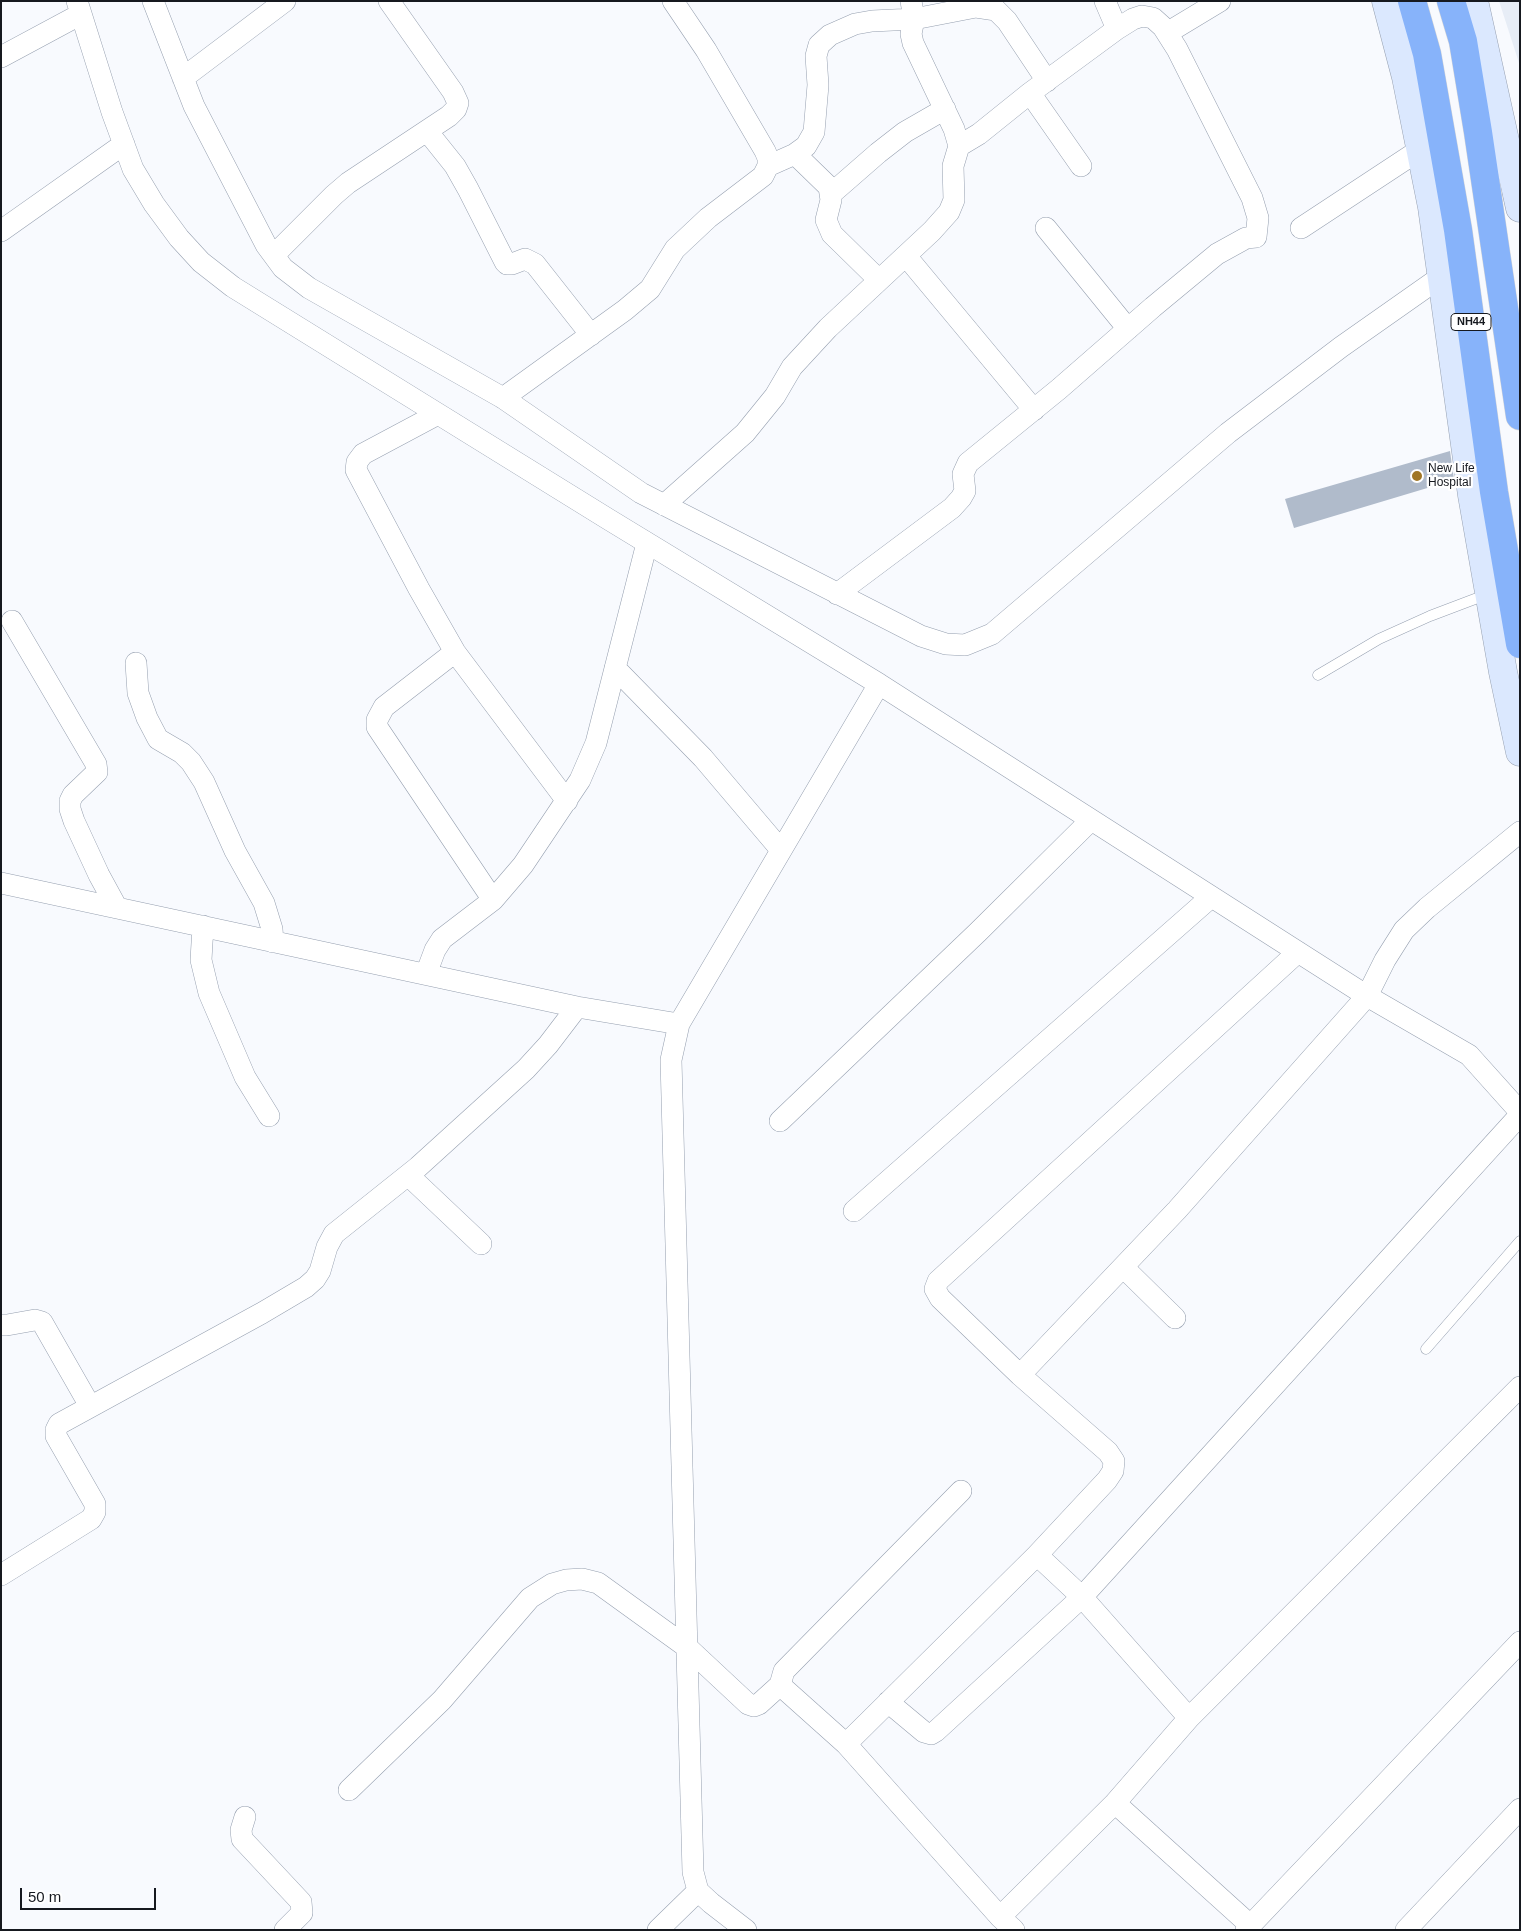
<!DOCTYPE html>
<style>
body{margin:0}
#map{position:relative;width:1521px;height:1931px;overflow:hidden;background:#f8fafe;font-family:Helvetica,sans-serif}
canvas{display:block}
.frame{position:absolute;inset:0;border:2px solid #16191f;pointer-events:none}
.scale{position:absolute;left:20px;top:1888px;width:136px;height:22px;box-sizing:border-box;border:2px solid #16191f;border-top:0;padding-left:6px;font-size:15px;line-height:18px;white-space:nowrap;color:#16191f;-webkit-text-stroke:4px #fff;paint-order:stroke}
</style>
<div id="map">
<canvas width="1521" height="1931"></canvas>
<div class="frame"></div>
<div class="scale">50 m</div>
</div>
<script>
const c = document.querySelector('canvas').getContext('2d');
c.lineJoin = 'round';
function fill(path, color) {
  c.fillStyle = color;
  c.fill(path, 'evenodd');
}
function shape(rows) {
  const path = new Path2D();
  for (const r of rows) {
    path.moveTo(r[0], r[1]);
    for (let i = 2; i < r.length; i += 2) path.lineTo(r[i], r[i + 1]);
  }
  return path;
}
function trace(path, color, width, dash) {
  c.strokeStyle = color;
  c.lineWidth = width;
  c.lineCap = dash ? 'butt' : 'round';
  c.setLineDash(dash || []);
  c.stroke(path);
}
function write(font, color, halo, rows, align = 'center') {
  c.font = font + ' Helvetica,sans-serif';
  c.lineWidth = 4.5;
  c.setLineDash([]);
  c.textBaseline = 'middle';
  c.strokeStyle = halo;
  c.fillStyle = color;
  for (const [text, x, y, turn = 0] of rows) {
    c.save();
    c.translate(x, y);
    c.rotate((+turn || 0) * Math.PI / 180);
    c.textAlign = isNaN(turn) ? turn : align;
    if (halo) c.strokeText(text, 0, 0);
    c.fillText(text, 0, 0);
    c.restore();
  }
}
fill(shape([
 [1499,1,1520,1,1520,66]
]), '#e7edf6');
fill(shape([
 [1450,451,1454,480,1294,528,1285,499]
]), '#b0bbcb');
const lane = shape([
 [1318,675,1379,639,1430,616,1488,594],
 [1426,1349,1520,1241]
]);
const street = shape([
 [77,1,112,112,133,169,154,204,179,238,201,262,233,287,608,519,879,684,679,1024,671,1060,693,1872,698,1891,711,1903,746,1930],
 [153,1,194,106,266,245,283,268,309,288,503,398,641,493,921,636,946,644,965,645,992,634,1228,433,1341,347,1442,276],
 [911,1,914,19,911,34,913,43,954,129,959,146],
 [1105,1,1117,29],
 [1167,33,1220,1],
 [1,57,81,14],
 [183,78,285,1],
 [1030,93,1081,166],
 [427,131,455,166,468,189,505,262,507,264,512,264,525,259,535,264,591,335],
 [795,154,829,187,831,200,826,220,832,234,879,280],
 [768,166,795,154,806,146,814,132,818,85,816,56,819,45,830,35,855,24,872,21,914,19,976,7,996,10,1007,21,1047,81],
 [831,194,878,153,905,132,945,109],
 [1046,228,1128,329],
 [1301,228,1421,149],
 [1,231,124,144],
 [274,255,334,195,348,183,449,116,456,109,458,103,453,92,389,1],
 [906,256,1034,410],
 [503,398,625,310,650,289,675,249,708,218,763,176,768,166,768,158,765,151,706,50,673,1],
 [438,414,363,454,357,462,356,470,419,589,455,652,567,801],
 [664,505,745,433,775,396,792,367,828,328,932,231,949,212,954,200,953,166,959,146,979,134,1030,93,1117,29,1133,19,1142,16,1153,18,1163,27,1177,49,1252,198,1258,218,1256,237,1246,238,1217,254,1153,307,1059,389,968,463,963,474,965,491,961,498,952,508,837,594],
 [12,621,96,764,97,772,73,795,70,801,70,809,74,821,99,875,117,908],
 [455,652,384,707,377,720,377,727,493,900],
 [136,663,138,693,147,718,158,739,182,753,191,762,204,782,235,851,264,903,272,929,273,942],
 [615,668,703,758,781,850],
 [879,684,1298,952,1367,996,1469,1055,1520,1112],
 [1,883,577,1007,679,1024],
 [203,926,201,960,209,993,245,1077,269,1116],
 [426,974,435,950,442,939,493,900,523,865,580,780,596,743,647,543],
 [780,1121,978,932,1091,820],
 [408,1175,481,1244],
 [854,1211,1211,897],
 [1123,1267,1175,1318],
 [1,1325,7,1325,35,1320,42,1322,90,1406],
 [1020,1375,1177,1210,1367,996,1385,960,1404,930,1427,908,1520,832],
 [1037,1555,1082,1597,1189,1718],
 [1,1575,91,1519,95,1512,95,1504,56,1436,56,1430,59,1424,262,1313,306,1287,315,1279,320,1271,327,1247,334,1234,418,1167,526,1069,548,1045,577,1007],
 [780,1685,846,1744,1000,1917,1014,1930],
 [888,1702,924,1732,931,1734,936,1731,1082,1597,1520,1115],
 [846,1744,1037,1555,1107,1480,1113,1471,1114,1461,1108,1452,1020,1375,940,1298,935,1289,938,1281,1298,952],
 [349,1790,442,1700,530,1598,552,1584,566,1580,582,1579,598,1583,688,1648,748,1704,754,1706,759,1704,780,1685,784,1671,961,1491],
 [1115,1803,1250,1925],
 [245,1817,241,1830,242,1839,301,1902,302,1913,285,1930],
 [1000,1917,1115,1803,1189,1718,1520,1387],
 [658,1930,698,1891],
 [1246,1930,1520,1642],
 [1406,1930,1520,1809]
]);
const secondary = shape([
 [1386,1,1406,77,1432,207,1472,495,1503,672,1520,752],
 [1474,1,1520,208]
]);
const highway = shape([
 [1412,1,1427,54,1458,230,1494,492,1520,644],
 [1451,1,1463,41,1478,132,1520,416]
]);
trace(lane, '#959faf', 11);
trace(street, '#959faf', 22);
trace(secondary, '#959faf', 29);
trace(highway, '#d5d6d7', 29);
trace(lane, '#fff', 10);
trace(street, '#fff', 21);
trace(secondary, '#dbe8fe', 28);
trace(highway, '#87b3fa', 28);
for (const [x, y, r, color] of [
 [1417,476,6,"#a07625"]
]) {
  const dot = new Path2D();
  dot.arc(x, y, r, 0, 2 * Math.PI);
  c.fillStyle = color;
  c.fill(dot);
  trace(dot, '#fff', 2);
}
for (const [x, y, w] of [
 [1471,322,40]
]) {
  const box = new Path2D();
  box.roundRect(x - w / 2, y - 8.5, w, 17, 4);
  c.fillStyle = '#fff';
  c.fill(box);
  trace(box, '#16191f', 1);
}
write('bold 11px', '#16191f', null, [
 ["NH44",1471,322]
]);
write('12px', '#16191f', '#fff', [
 ["New Life",1428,469],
 ["Hospital",1428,483]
], 'left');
</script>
